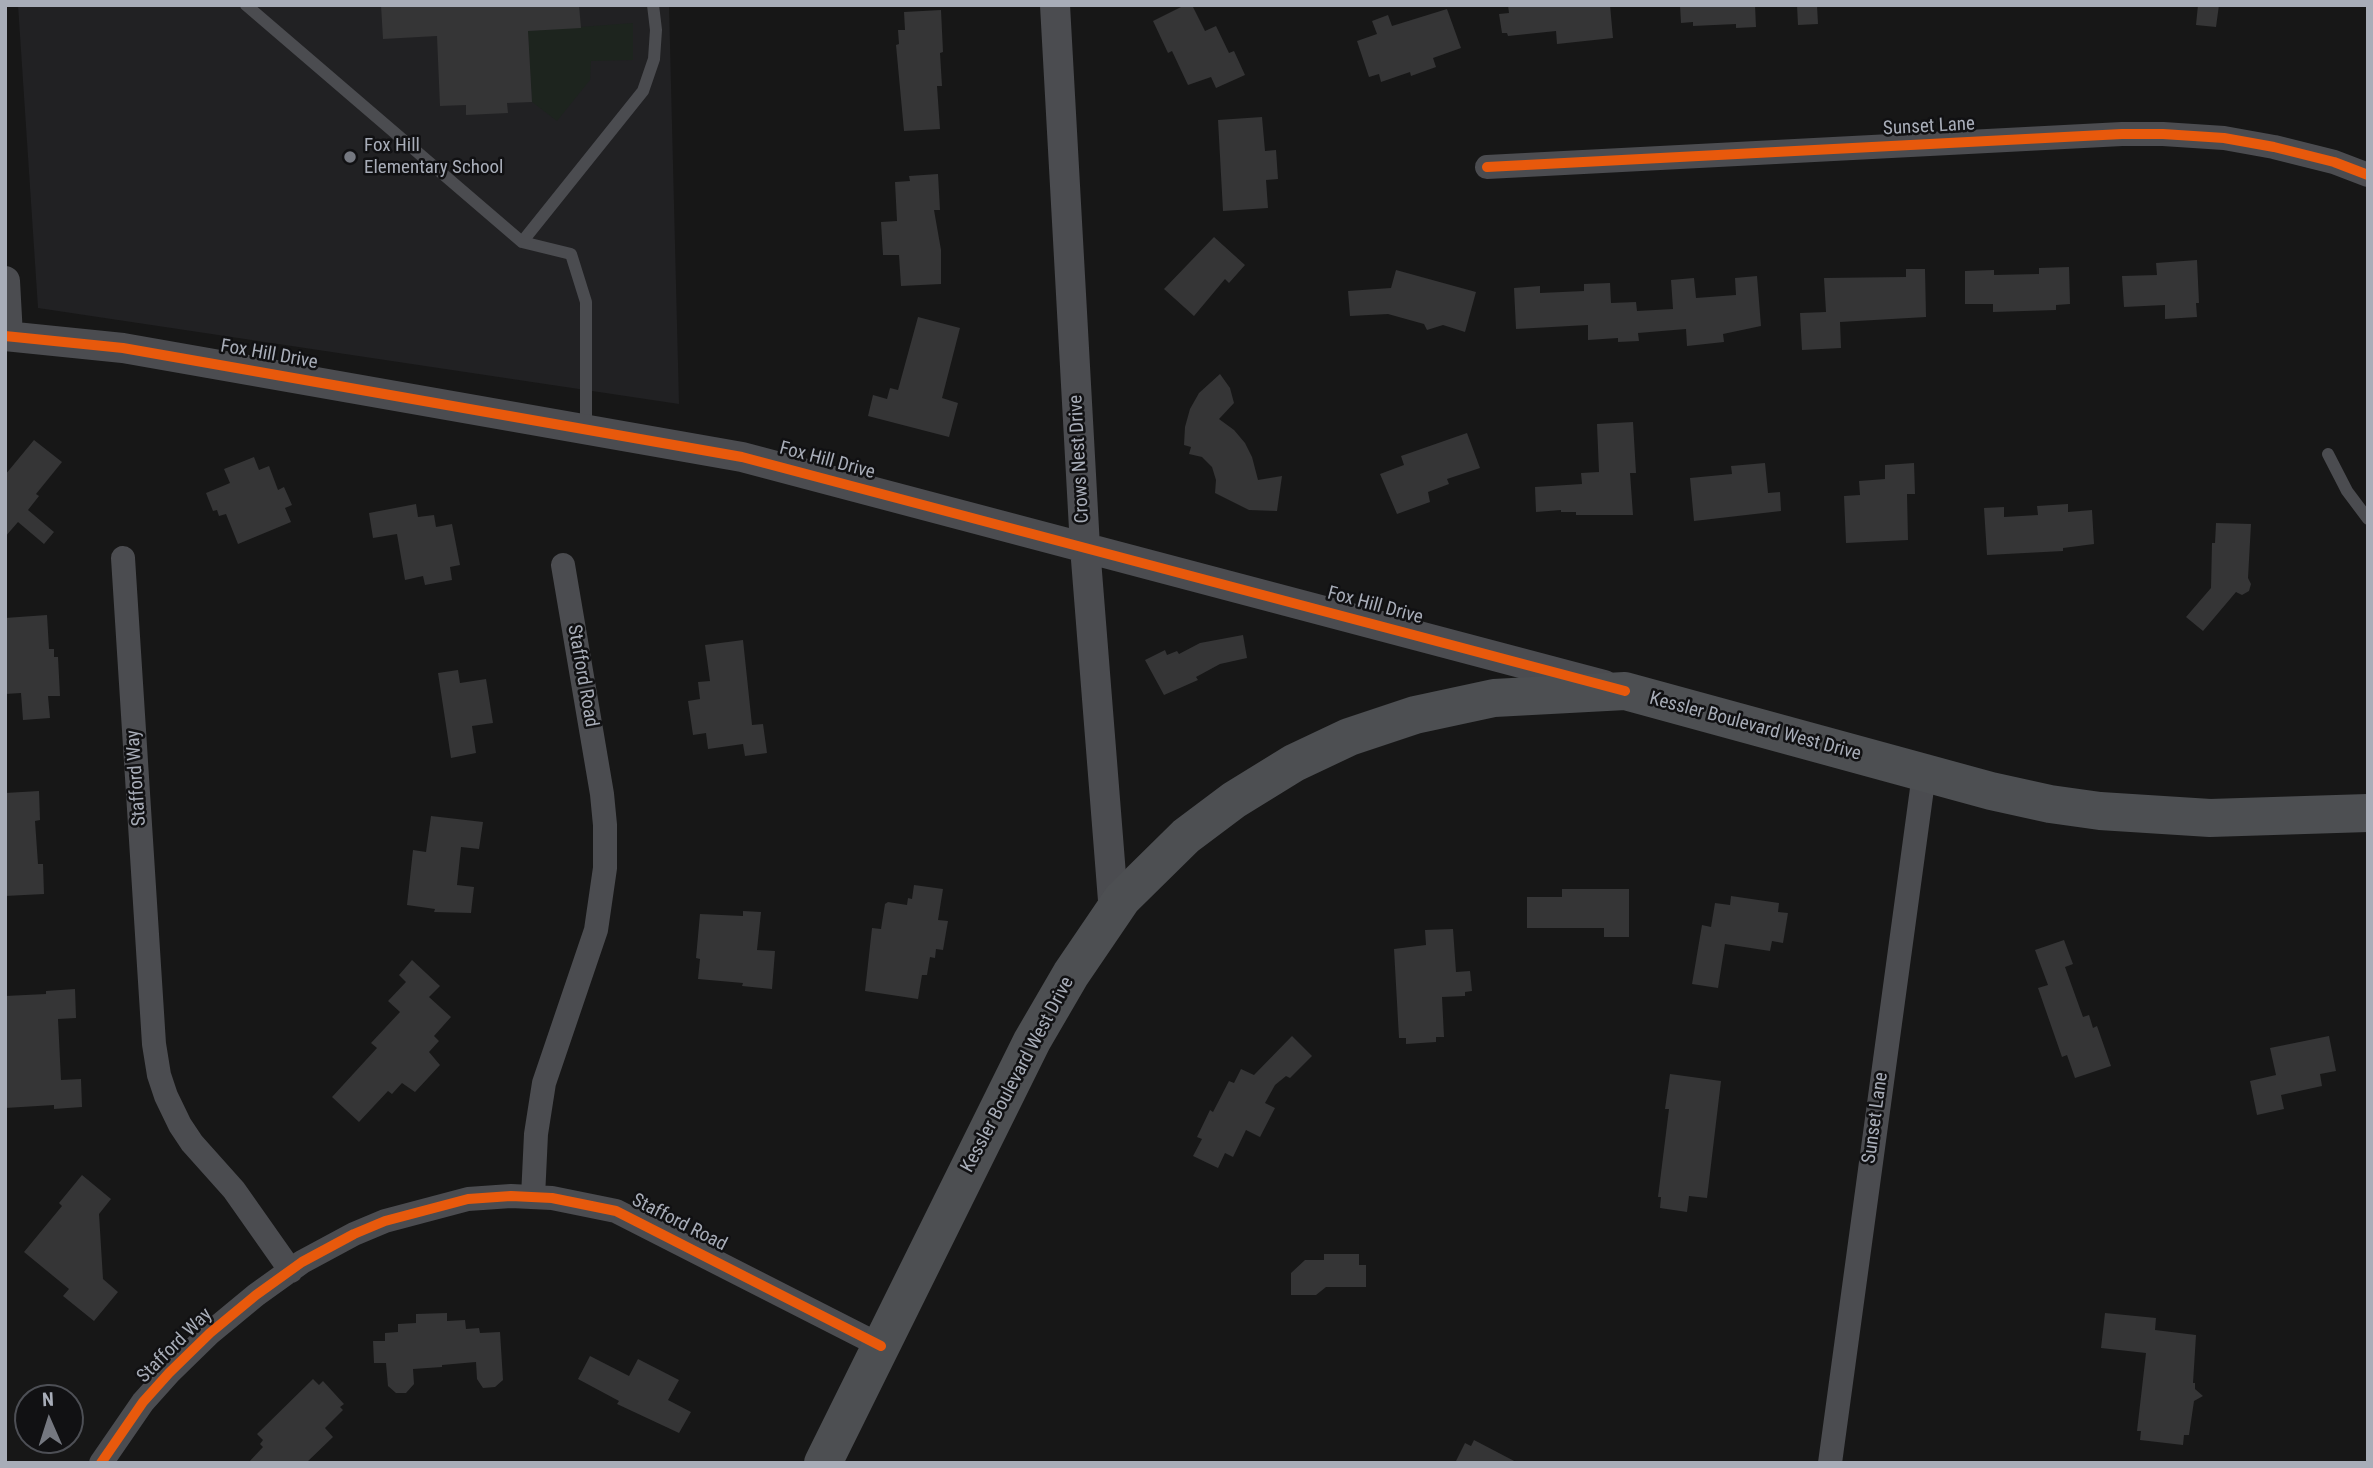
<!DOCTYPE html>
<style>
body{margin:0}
#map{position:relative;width:2373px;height:1468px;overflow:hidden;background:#171717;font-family:"Roboto Condensed",sans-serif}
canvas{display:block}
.frame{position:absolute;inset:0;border:7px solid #a8adb8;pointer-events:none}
.north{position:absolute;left:14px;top:1384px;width:70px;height:70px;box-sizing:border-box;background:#111113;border:2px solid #4d4f55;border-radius:50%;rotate:357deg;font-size:19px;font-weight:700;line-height:28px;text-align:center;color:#a8adb8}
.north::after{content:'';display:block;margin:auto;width:24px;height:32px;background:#757880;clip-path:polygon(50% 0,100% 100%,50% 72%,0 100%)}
</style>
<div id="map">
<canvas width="2373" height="1468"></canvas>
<div class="frame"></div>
<div class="north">N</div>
</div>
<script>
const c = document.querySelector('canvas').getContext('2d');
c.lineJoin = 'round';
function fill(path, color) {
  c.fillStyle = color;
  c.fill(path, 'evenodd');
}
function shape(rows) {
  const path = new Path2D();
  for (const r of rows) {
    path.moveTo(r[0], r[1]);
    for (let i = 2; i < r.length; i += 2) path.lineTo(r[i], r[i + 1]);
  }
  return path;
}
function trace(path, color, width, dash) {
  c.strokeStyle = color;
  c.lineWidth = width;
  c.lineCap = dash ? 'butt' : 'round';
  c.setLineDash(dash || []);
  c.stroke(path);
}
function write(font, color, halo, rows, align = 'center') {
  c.font = font + ' "Roboto Condensed",sans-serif';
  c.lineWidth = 5;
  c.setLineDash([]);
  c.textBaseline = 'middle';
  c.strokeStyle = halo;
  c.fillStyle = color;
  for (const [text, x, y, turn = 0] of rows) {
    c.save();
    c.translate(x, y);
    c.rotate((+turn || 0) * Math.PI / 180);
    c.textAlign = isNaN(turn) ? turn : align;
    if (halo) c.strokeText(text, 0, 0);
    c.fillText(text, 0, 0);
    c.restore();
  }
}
fill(shape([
 [18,5,669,5,679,404,38,308]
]), '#212123');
fill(shape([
 [633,23,633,60,591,61,590,80,557,121,532,102,528,31]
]), '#1d241e');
fill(shape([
 [381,5,579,5,581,28,528,31,532,102,507,103,508,113,466,115,466,105,440,106,437,36,383,39],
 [1185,5,1192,5,1205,31,1216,26,1229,53,1234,51,1245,75,1216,88,1211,77,1188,85,1172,51,1168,53,1153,21],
 [1508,5,1610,5,1613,38,1557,44,1556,31,1508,36,1507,33,1502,33,1499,14,1509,13],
 [1680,5,1755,5,1756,27,1736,28,1736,24,1693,26,1693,22,1681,23],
 [1797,5,1817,5,1818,24,1798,25],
 [2198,5,2219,5,2216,27,2196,25],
 [1447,9,1461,48,1433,58,1436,67,1411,76,1410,72,1381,82,1379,74,1369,77,1357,41,1377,34,1372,21,1388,15,1392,26],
 [941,10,943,52,940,53,942,86,937,86,940,129,904,131,896,45,899,44,898,30,905,30,904,12],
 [1262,117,1265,151,1276,150,1278,179,1266,180,1268,208,1223,211,1218,120],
 [938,174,940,210,934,210,941,250,941,284,901,286,899,255,883,255,881,222,897,221,895,182,910,181,909,176],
 [1214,237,1245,265,1229,283,1225,279,1194,316,1164,289],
 [2197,260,2199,303,2196,303,2197,317,2165,319,2165,305,2124,307,2122,276,2157,275,2156,263],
 [2069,267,2070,304,2056,305,2056,310,1993,312,1993,304,1965,304,1965,271,1994,270,1994,275,2039,274,2039,268],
 [1906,269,1925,269,1926,317,1840,322,1841,348,1802,350,1800,313,1826,312,1824,278,1906,277],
 [1396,270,1476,292,1465,332,1443,325,1427,330,1424,324,1388,314,1350,316,1348,291,1391,288],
 [1757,276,1761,326,1723,334,1724,342,1687,346,1686,329,1638,333,1639,341,1618,342,1618,338,1588,340,1588,325,1516,329,1514,288,1540,286,1540,293,1584,291,1584,284,1610,283,1611,303,1636,302,1637,311,1673,309,1671,280,1694,278,1696,298,1736,295,1735,278],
 [918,317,960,328,942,398,958,403,949,437,868,416,873,395,887,399,890,388,898,390],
 [1220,374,1230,388,1234,403,1219,419,1234,430,1245,443,1252,457,1258,480,1282,476,1277,511,1249,510,1215,493,1216,480,1212,467,1202,457,1189,454,1191,447,1184,445,1185,427,1190,409,1199,393],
 [1633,422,1636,473,1630,473,1633,515,1576,515,1576,512,1561,512,1561,510,1536,512,1535,487,1582,484,1581,473,1599,472,1597,424],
 [1467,433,1480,468,1447,479,1449,484,1428,492,1430,502,1397,514,1380,474,1404,465,1401,456],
 [34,440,62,462,36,494,39,496,28,510,54,532,44,544,18,522,5,537,5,475],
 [254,457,259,470,269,466,278,490,284,487,292,505,285,508,291,522,238,544,226,514,219,516,217,510,213,511,206,493,230,483,224,469],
 [1765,463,1768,493,1780,492,1781,511,1694,521,1690,478,1732,474,1731,466],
 [1914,463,1915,494,1907,494,1908,540,1846,543,1844,496,1860,495,1859,481,1885,479,1885,465],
 [416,504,418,517,434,515,436,527,452,524,460,565,450,567,452,580,425,585,423,576,405,580,397,534,373,538,369,513],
 [2068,504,2068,512,2092,510,2094,544,2063,548,2063,551,1987,555,1984,508,2004,507,2004,517,2038,515,2037,506],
 [2216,523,2251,524,2248,578,2251,584,2249,591,2242,595,2236,592,2203,631,2186,617,2211,588,2212,543,2215,543],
 [47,615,49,649,54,649,54,657,58,657,60,696,48,696,50,718,23,720,21,693,5,694,5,618],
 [1243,635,1247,658,1220,664,1196,677,1198,680,1164,695,1145,660,1165,650,1167,655,1177,651,1179,654,1200,643],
 [743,640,752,725,763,724,767,753,745,756,743,744,708,749,706,733,693,735,688,701,700,699,698,682,710,681,705,645],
 [458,670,460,683,486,679,493,723,472,726,476,753,451,758,438,673],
 [39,791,40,820,35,821,38,864,43,864,44,894,5,896,5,793],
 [431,816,483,822,479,849,461,847,457,885,474,887,471,913,434,912,435,909,407,905,413,850,426,852],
 [914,885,943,889,938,920,948,921,943,950,936,949,935,958,930,957,927,975,922,975,918,999,865,991,872,928,881,929,885,904,888,902,907,905,908,898,912,899],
 [1562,889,1629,889,1629,937,1604,937,1604,928,1527,928,1527,897,1562,897],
 [1731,896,1779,903,1778,912,1788,913,1783,943,1772,941,1770,951,1725,944,1718,988,1692,984,1702,925,1711,927,1715,903,1730,905],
 [743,911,761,912,757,950,775,951,772,989,742,986,743,983,698,979,700,959,696,958,700,914,743,916],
 [1453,929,1456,972,1470,971,1472,991,1465,992,1465,996,1442,997,1444,1037,1436,1037,1436,1042,1406,1044,1406,1038,1399,1038,1394,949,1426,945,1425,930],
 [2064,940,2073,964,2065,967,2083,1017,2089,1015,2093,1028,2097,1026,2111,1066,2075,1078,2067,1055,2062,1057,2038,988,2048,985,2035,950],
 [412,960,440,986,429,997,451,1017,434,1036,439,1041,429,1052,440,1065,415,1092,402,1083,392,1094,388,1091,359,1122,332,1097,377,1048,371,1043,400,1012,388,1001,406,982,399,975],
 [75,989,76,1018,58,1019,61,1080,81,1079,82,1107,54,1109,54,1105,5,1108,5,996,46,994,46,991],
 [1292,1036,1312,1056,1290,1078,1286,1076,1275,1085,1265,1103,1275,1108,1260,1137,1246,1130,1233,1157,1225,1153,1218,1168,1193,1156,1202,1139,1197,1137,1210,1110,1213,1112,1229,1081,1234,1083,1241,1069,1254,1075],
 [2329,1036,2336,1071,2320,1074,2322,1086,2281,1095,2284,1109,2257,1115,2250,1081,2276,1075,2270,1048],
 [1670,1074,1721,1081,1707,1198,1689,1196,1687,1212,1660,1208,1661,1197,1658,1197,1669,1109,1665,1109],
 [82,1175,111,1199,99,1214,103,1279,118,1292,94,1321,63,1296,69,1289,24,1252,62,1206,59,1203],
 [1324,1254,1359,1254,1359,1265,1366,1265,1366,1287,1326,1287,1316,1295,1291,1295,1291,1273,1305,1260,1324,1260],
 [447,1313,447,1321,465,1320,466,1329,479,1328,480,1333,500,1332,503,1380,495,1387,483,1388,477,1379,476,1362,442,1365,442,1367,413,1369,414,1384,406,1393,396,1393,388,1386,386,1363,374,1363,373,1341,385,1341,385,1333,398,1332,398,1324,416,1323,416,1314],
 [2105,1313,2156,1318,2155,1330,2196,1335,2193,1383,2195,1383,2195,1389,2203,1396,2194,1401,2189,1435,2184,1435,2183,1445,2140,1440,2141,1431,2137,1431,2146,1353,2101,1348],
 [590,1356,629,1376,638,1359,679,1380,668,1400,691,1412,679,1433,617,1404,619,1401,578,1379],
 [313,1379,319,1385,323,1381,344,1404,340,1407,343,1410,325,1428,333,1437,306,1463,248,1463,263,1447,260,1444,263,1440,257,1434],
 [1474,1440,1518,1463,1455,1463,1465,1443,1471,1446]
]), '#353536');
trace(shape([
 [246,5,522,242,571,254,586,302,586,429],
 [522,242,643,91,654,59,656,30,653,5],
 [2328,454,2347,491,2368,519]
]), '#4b4c50', 12);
trace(shape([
 [1487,167,2122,134,2163,134,2224,138,2274,147,2334,162,2368,175],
 [123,558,154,1044,159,1075,166,1096,180,1125,192,1143,234,1190,291,1271],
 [533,1197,536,1134,544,1083,596,930,605,868,605,825,602,794,563,565],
 [101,1463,143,1402,169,1373,210,1333,256,1295,302,1262,354,1234,385,1221,468,1199,511,1196,552,1198,616,1211,881,1346],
 [1830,1463,1924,774]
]), '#4b4c50', 24);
trace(shape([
 [1055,5,1085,547,1114,913],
 [5,281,8,336],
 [5,336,123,348,742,457,1604,685]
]), '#4b4c50', 30);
trace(shape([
 [823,1463,1032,1041,1071,974,1122,899,1186,836,1234,800,1294,763,1349,737,1415,715,1494,698,1625,691,1991,791,2050,804,2100,811,2210,818,2368,813]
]), '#4d4f52', 38);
trace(shape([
 [1487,167,2122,134,2163,134,2224,138,2274,147,2334,162,2368,175],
 [5,336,123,348,742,457,1625,691],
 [101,1463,143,1402,169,1373,210,1333,256,1295,302,1262,354,1234,385,1221,468,1199,511,1196,552,1198,616,1211,881,1346]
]), '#e8590c', 10);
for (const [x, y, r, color] of [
 [350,157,7,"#757880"]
]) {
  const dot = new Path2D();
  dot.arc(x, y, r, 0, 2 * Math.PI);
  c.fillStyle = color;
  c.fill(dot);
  trace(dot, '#111113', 2.5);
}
write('19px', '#a8adb8', '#111113', [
 ["Sunset Lane",1929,127,-3],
 ["Fox Hill Drive",269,355,10],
 ["Crows Nest Drive",1080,459,-93],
 ["Fox Hill Drive",827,461,15],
 ["Fox Hill Drive",1375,606,15],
 ["Stafford Road",582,676,80],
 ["Kessler Boulevard West Drive",1755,727,15],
 ["Stafford Way",137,778,-94],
 ["Kessler Boulevard West Drive",1018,1075,-62],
 ["Sunset Lane",1876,1118,-82],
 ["Stafford Road",679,1223,27],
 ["Stafford Way",175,1346,-45]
]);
write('19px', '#a8adb8', '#111113', [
 ["Fox Hill",364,146],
 ["Elementary School",364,168]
], 'left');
</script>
